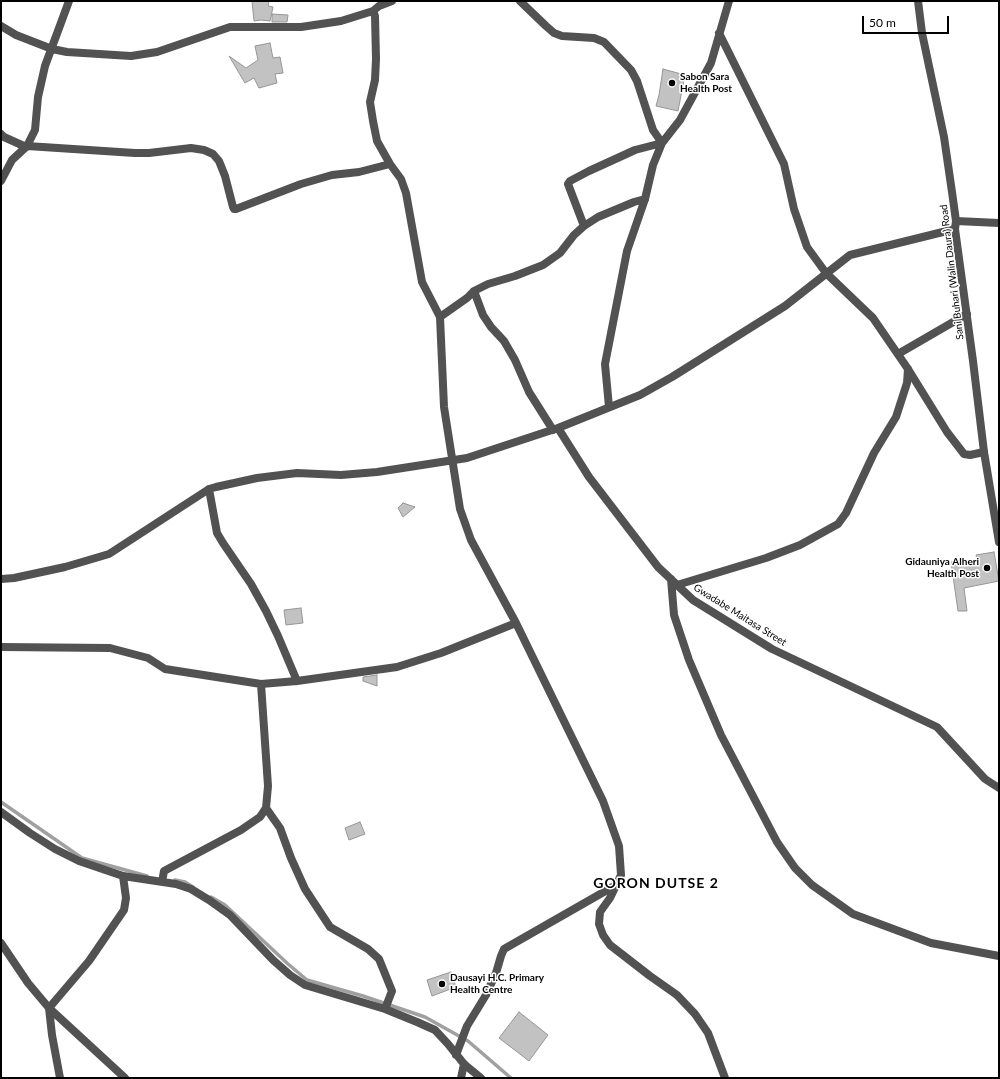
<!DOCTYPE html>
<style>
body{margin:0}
#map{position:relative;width:1000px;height:1079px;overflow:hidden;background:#fff;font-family:Lato,sans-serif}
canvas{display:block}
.frame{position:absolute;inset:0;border:2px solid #000;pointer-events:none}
.scale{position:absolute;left:862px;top:16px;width:87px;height:18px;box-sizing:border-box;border:2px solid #000;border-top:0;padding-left:5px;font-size:12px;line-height:14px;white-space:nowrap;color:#000;-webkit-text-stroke:3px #fff;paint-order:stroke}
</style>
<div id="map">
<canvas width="1000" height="1079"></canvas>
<div class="frame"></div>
<div class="scale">50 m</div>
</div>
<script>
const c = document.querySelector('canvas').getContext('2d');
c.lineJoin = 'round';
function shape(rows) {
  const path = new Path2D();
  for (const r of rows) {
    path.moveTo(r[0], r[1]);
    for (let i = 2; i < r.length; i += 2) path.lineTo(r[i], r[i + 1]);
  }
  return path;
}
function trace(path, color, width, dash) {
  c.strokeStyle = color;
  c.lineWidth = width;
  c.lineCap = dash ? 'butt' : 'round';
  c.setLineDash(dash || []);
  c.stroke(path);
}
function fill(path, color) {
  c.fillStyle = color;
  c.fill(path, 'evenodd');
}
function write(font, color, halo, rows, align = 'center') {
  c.font = font + ' Lato,sans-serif';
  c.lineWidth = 3;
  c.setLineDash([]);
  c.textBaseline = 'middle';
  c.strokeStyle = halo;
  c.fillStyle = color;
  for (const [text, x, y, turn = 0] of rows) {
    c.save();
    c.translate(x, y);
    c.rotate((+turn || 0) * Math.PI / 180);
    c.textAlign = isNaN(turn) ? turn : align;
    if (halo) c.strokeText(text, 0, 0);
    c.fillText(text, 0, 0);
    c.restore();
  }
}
trace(shape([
 [1,802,82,858,147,876],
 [175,880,185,882,193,887],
 [211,897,225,905,288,964,307,980,363,996,425,1017,468,1041,511,1078]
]), '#a0a0a0', 3.5);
const building = shape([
 [252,1,269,1,268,6,273,7,270,21,261,20,254,21,252,1],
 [272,14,288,15,287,22,272,22,272,14],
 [270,43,273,58,280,57,283,73,275,74,277,83,259,88,254,78,245,83,229,56,246,68,258,60,255,46,270,43],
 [663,69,685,75,678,111,656,106,659,95,663,69],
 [403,503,415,507,403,517,398,508,403,503],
 [994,552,999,581,964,588,967,611,958,611,951,562,977,559,976,555,994,552],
 [301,608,303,623,286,625,284,610,301,608],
 [377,675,377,686,363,681,363,677,377,675],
 [360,822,365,834,349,840,345,828,360,822],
 [451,972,456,987,432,996,427,980,451,972],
 [519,1012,548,1035,529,1061,499,1038,519,1012]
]);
fill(building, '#c2c2c2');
trace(building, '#969696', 1);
trace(shape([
 [520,1,546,26,554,33,562,36,594,38,604,42,631,70,637,81,653,130,662,143,635,150,589,171,570,181,568,184,584,226],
 [373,11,375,16,376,59,375,80,370,102,373,121,377,141,390,164,401,179,406,193,422,282,440,317,444,407,460,509,471,540,516,623,603,801,619,846,621,875,610,898,600,912,599,924,603,935,610,945,650,976,677,995,695,1014,708,1033,725,1078],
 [1,26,16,35,52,49,67,52,131,56,157,52,230,27,301,27,341,21,373,11,379,6,392,1],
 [719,33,784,164,794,209,807,247,826,273,873,318,908,369,947,432,964,454,970,455,984,452],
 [1,134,4,137,26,147],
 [27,146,135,153,149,153,191,148,204,150,213,154,219,161,225,176,233,207,234,209,236,209,301,184,332,175,359,172,390,164],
 [1,181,12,160,27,146,35,130,38,97,45,66,69,1],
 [956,221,999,223],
 [474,291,483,315,491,327,504,341,515,360,529,392,553,430],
 [440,317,467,298,474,291,488,284,515,276,543,265,560,253,574,235,584,226,598,217,634,202,645,199],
 [898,354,967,314],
 [609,407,605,364,627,251,645,199,653,165,662,143,680,120,711,63,729,1],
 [558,428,589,477,658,567,693,600,772,649,937,727,985,779,999,788],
 [209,489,217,533,223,543,251,584,266,611,278,636,297,681],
 [1,579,14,578,65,567,109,554,209,489,216,487,257,478,297,473,341,475,377,472,467,458,558,428,640,395,672,377,785,306,850,255,955,229],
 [671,579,674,615,689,660,721,735,777,842,795,868,812,885,853,914,931,943,999,956],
 [677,585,766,558,800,545,838,524,846,513,874,453,896,417,907,383,908,369],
 [1,647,110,648,148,658,165,669,261,684,297,681,397,667,441,653,516,623],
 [266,808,280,828,291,858,305,889,330,927,368,949,379,959,392,991,385,1009],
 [1,812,30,833,55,849,79,861,123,876,176,884,191,889,209,900,230,915,273,960,290,975,305,985,385,1009,417,1022,435,1030,448,1044,464,1064,481,1078],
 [162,882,164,871,241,830,260,817,266,808,268,786,261,684],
 [1,943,28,983,49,1008,125,1078],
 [456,1055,467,1026,486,995,496,973,501,956,504,949,616,885],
 [60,1078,52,1035,49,1008,89,961,124,910,126,898,123,876],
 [461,1078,464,1064]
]), '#525252', 8);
trace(shape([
 [918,1,922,33,944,137,952,192,956,221,955,229,973,361,984,452,999,542]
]), '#525252', 8);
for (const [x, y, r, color] of [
 [672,83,4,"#000"],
 [987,568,4,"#000"],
 [442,984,4,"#000"]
]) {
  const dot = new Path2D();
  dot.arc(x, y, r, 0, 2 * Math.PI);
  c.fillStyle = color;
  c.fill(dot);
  trace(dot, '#fff', 1.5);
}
write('bold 10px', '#000', '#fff', [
 ["Sabon Sara",680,77],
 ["Health Post",680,89],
 ["Gidauniya Alheri",979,562,"right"],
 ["Health Post",979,574,"right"],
 ["Dausayi H.C. Primary",450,978],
 ["Health Centre",450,990]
], 'left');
write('10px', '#000', '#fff', [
 ["Sani Buhari (Walin Daura) Road",952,272,-97],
 ["Gwadabe Maitasa Street",740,615,32]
]);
c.letterSpacing = '1px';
write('bold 14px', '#000', '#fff', [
 ["GORON DUTSE 2",656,883]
]);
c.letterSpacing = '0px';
</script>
